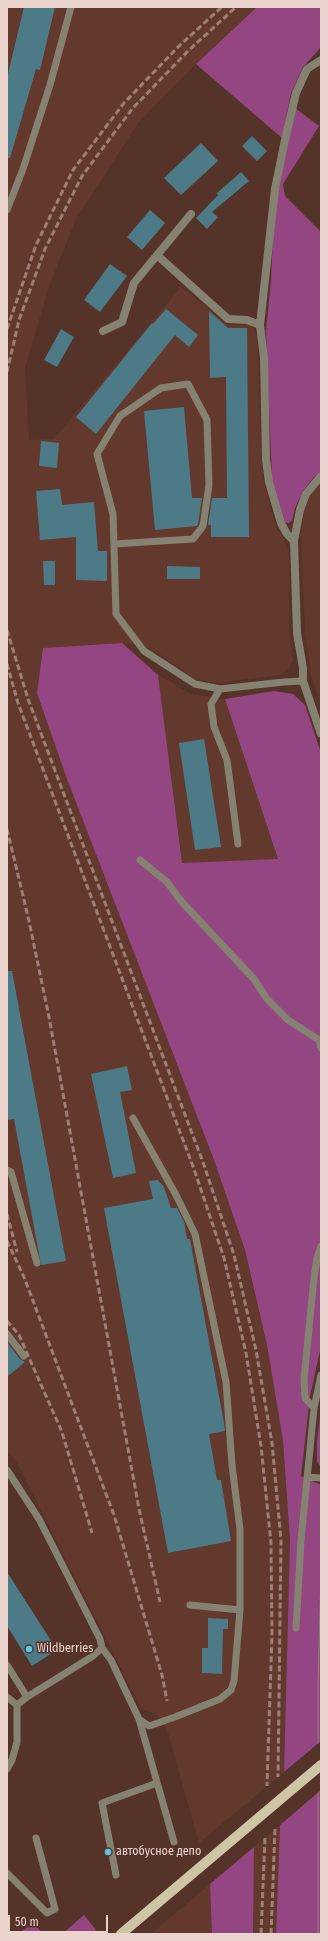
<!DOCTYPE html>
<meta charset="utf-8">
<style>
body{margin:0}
#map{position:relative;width:328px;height:1941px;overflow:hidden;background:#563329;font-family:"Fira Sans Condensed",sans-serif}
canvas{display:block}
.frame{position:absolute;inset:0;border:8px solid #ead4cd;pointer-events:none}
.scale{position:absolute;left:8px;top:1915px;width:100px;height:18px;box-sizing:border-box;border:2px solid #ead4cd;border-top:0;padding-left:5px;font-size:12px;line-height:14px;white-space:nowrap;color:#ead4cd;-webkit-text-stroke:3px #563329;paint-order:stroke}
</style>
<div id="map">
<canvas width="328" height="1941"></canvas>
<div class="frame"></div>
<div class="scale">50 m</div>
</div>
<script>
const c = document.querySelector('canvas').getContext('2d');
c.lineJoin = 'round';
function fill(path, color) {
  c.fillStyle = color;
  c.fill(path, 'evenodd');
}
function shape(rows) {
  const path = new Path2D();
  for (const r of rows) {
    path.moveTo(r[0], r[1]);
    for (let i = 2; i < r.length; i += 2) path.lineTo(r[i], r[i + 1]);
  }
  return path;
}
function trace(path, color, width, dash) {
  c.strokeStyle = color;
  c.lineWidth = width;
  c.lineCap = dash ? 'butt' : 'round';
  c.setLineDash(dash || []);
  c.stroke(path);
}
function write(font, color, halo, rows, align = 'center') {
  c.font = font + ' "Fira Sans Condensed",sans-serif';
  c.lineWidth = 3;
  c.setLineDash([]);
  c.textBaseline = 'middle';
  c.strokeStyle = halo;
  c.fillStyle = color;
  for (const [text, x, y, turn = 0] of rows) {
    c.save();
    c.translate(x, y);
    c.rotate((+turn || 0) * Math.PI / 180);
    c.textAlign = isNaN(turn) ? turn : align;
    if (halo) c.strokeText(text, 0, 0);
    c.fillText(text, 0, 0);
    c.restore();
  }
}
fill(shape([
 [7,7,256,7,196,64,138,123,76,219,49,286,25,368,29,440,54,439,181,287,228,325,248,324,254,329,257,336,261,458,264,482,275,524,287,545,289,556,289,632,293,661,288,669,280,675,217,683,196,679,150,648,122,643,43,648,67,779,214,1160,245,1250,267,1345,283,1441,290,1540,284,1772,199,1843,167,1729,156,1714,142,1710,16,1461,7,1450],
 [321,481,321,706,311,674,305,631,301,536,304,513,310,497],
 [158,675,191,694,225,699,278,860,182,863],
 [280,1825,276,1934,253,1934,254,1847],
 [210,1884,212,1934,151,1934]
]), '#64392d');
fill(shape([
 [257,7,321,7,321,47,303,67,291,93,282,138,196,64],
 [295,108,319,126,283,184,285,196,321,232,321,471,314,477,303,491,295,508,292,520,289,523,283,522,272,480,266,331,271,281,274,213],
 [122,643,158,675,182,863,278,859,225,699,274,691,293,694,305,705,321,753,321,1346,310,1396,301,1476,321,1485,321,1741,284,1772,290,1540,283,1441,267,1345,245,1250,214,1160,67,779,37,693,43,648],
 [321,1410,321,1468,317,1461,317,1441],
 [321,1790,321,1934,276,1934,280,1825],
 [254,1847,253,1934,212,1934,210,1884],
 [84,1915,96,1930,91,1934,62,1934],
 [33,1923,43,1934,23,1934,21,1932]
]), '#944683');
fill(shape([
 [24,7,55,7,40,70,36,69,10,158,7,158,7,78],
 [252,136,267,151,257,161,242,146],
 [201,143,218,161,181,195,164,178],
 [241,172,249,181,212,212,218,217,207,229,196,218,218,195,217,193],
 [150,210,165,223,142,250,127,237],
 [110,264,127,276,100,312,84,300],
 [166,309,198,335,189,347,175,335,96,434,76,417,152,323,153,324],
 [209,311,228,328,247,328,249,537,211,537,211,525,208,525,212,498,227,498,226,377,210,378],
 [61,329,74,337,57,367,44,360],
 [184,407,192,498,202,498,198,524,197,526,155,530,144,411],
 [41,441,59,443,57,468,39,466],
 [60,489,62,505,94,502,98,551,107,551,107,581,76,580,76,537,40,540,36,491],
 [43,561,55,561,55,585,44,585],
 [167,566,200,567,200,579,167,579],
 [204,739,221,847,195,850,179,743],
 [7,971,12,971,66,1261,41,1265,14,1119,7,1120],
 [127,1066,132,1090,120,1092,136,1173,113,1178,91,1074],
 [158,1180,164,1187,171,1208,177,1208,184,1222,187,1239,190,1239,224,1423,225,1431,209,1434,217,1480,221,1480,231,1541,168,1553,104,1208,153,1199,149,1181],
 [7,1342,20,1359,25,1362,7,1377],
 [7,1572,57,1650,32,1666,7,1626],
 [208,1618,228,1619,228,1629,223,1629,222,1674,202,1673,202,1648,208,1648]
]), '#4c7a87');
trace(shape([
 [7,210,23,169,50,85,71,7],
 [114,544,193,539,203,526,209,485,207,420,188,384,161,388,120,416,97,454,113,514,116,614,144,651,195,684,220,689,284,682,303,681],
 [220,689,211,704,214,727,227,760,238,844],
 [140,860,167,882,181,901,254,979,267,999,288,1020,319,1040,321,1048],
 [7,1170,11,1172,37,1263],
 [7,1334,24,1356],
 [314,1408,305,1398,304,1379,314,1278,317,1258,321,1246],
 [7,1470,39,1519,100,1639,102,1648,93,1656,27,1697],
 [307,1477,321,1478],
 [190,1605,240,1610],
 [296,1628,301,1540,314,1408,321,1375],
 [102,1648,111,1660,139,1719,149,1726,175,1717,220,1699,231,1690,234,1681,240,1610,240,1529,232,1465,226,1382,195,1234,176,1195,133,1118],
 [7,1665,27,1697,17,1705,7,1697],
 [139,1719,174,1842],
 [7,1769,12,1760,17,1742,17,1705],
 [7,1873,47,1913,55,1909,36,1838],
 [116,1875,102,1803,157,1783]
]), '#858271', 7);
trace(shape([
 [321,60,307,69,296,93,285,140,275,189,260,325,264,358,266,460,269,482,281,523,287,534,294,541,297,633,303,668,303,681,321,734],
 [158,256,228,319,247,320,260,325],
 [103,331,122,322,134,283,191,214],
 [294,541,300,510,306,494,321,476]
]), '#858271', 8);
trace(shape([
 [121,1934,321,1765]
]), '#cdc5a3', 10);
trace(shape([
 [318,1743,318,1684,321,1575],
 [318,1793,318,1934]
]), '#9d8078', 1);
trace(shape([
 [7,329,36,245,73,170,124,103,180,45,222,7],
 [7,372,19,320,45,249,82,176,132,109,188,51,236,7],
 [7,630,28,699,204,1165,234,1255,256,1350,272,1443,281,1540,278,1777],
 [7,664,18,703,194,1169,224,1258,246,1353,261,1446,271,1543,272,1634,267,1786],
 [7,829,29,921,49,1017,139,1509,160,1602],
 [7,1214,17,1252],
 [7,1241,24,1277,114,1515,162,1675,167,1701],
 [7,1321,19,1335,62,1432,92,1533],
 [261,1934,265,1838],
 [271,1934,275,1829]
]), '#9d8078', 3, [6, 3]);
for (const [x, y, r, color] of [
 [29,1649,4,"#59c8e4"],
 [108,1852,4,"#59c8e4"]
]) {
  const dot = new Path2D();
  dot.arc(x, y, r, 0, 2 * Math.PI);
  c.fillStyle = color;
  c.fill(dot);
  trace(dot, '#563329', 1.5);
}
write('12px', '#ead4cd', '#563329', [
 ["Wildberries",37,1649],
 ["автобусное депо",116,1852]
], 'left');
</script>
